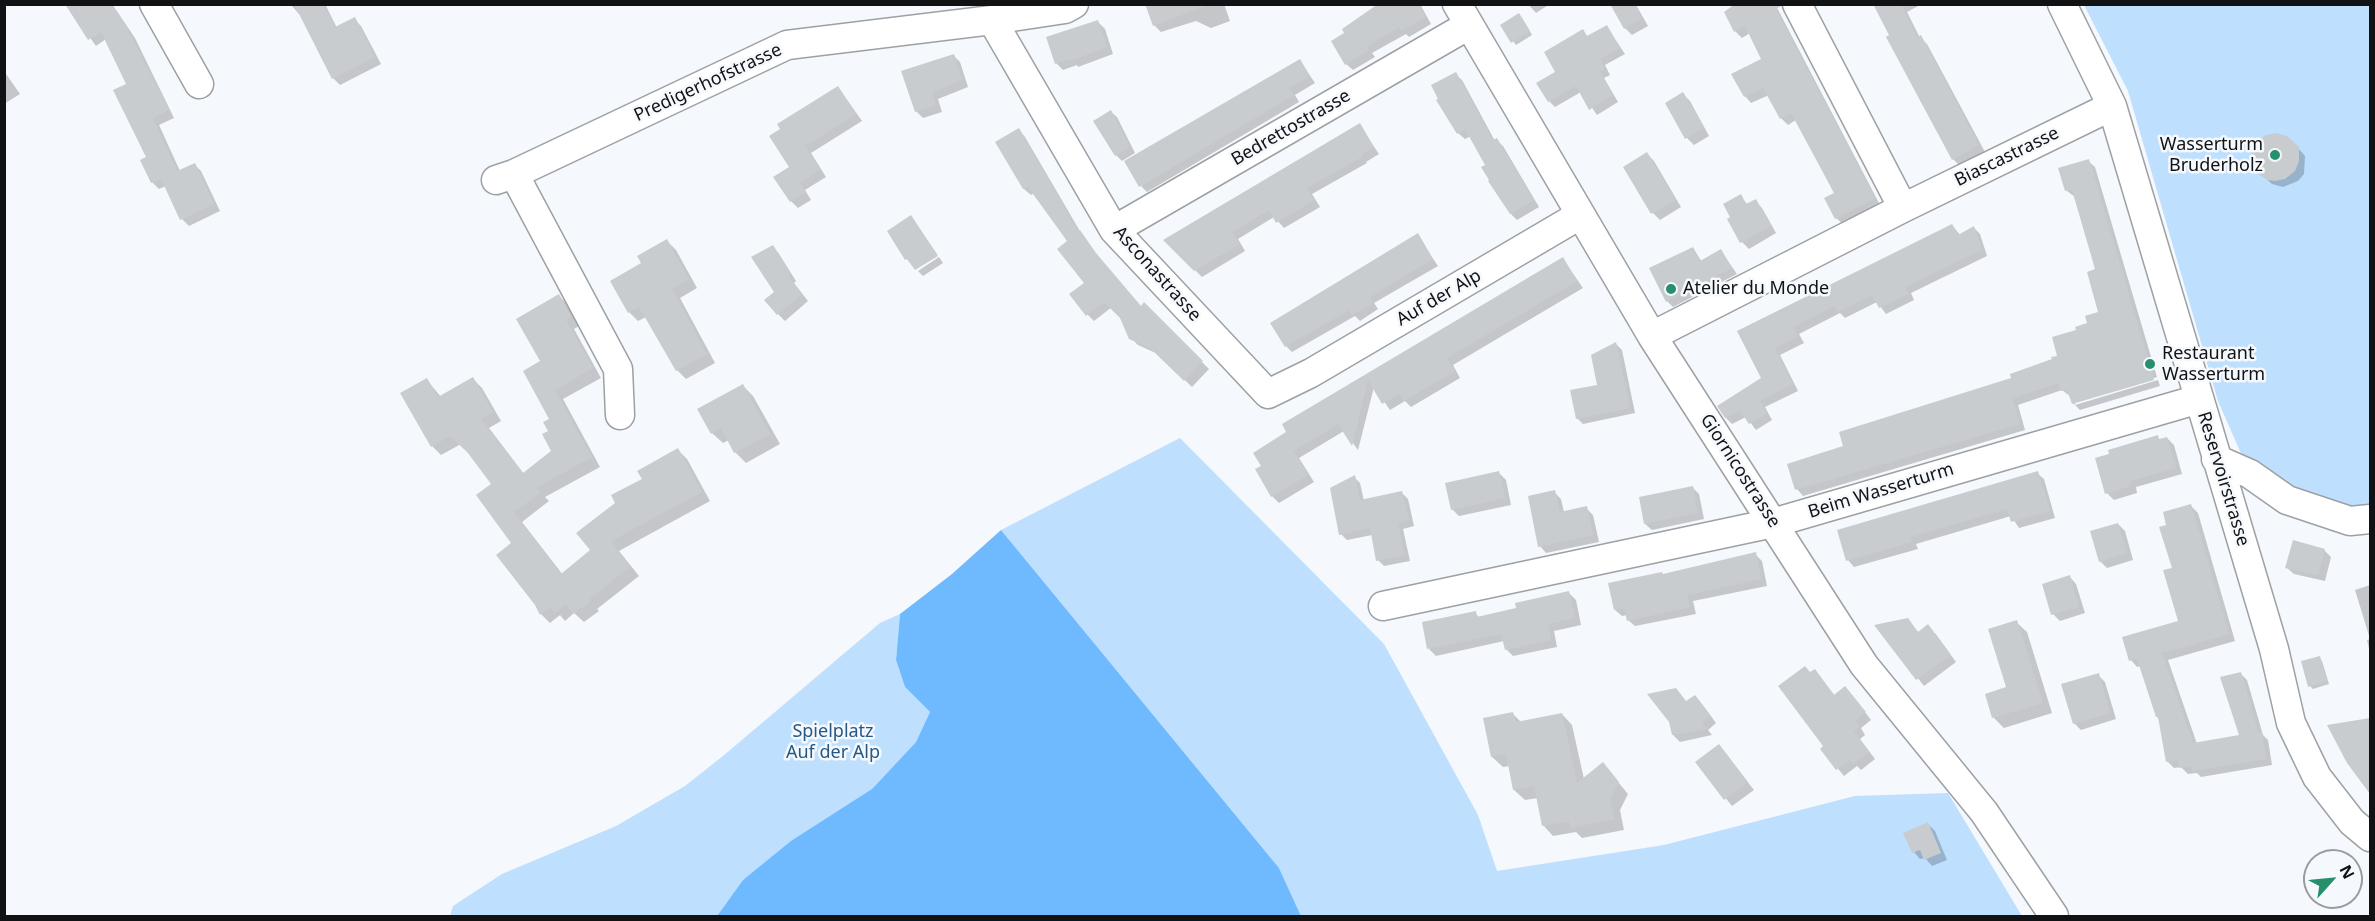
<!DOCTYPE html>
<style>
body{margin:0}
#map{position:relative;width:2375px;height:921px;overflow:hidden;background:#f5f8fc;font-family:"Noto Sans",sans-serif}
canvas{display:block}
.frame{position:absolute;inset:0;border:6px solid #111213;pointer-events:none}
.north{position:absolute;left:2303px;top:849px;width:60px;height:60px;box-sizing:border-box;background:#f5f8fc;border:2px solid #9a9c9f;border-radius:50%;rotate:63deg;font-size:16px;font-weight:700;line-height:24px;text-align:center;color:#111213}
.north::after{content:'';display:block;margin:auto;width:21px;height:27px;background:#288f6c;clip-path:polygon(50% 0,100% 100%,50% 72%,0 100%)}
</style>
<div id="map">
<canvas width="2375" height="921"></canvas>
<div class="frame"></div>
<div class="north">N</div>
</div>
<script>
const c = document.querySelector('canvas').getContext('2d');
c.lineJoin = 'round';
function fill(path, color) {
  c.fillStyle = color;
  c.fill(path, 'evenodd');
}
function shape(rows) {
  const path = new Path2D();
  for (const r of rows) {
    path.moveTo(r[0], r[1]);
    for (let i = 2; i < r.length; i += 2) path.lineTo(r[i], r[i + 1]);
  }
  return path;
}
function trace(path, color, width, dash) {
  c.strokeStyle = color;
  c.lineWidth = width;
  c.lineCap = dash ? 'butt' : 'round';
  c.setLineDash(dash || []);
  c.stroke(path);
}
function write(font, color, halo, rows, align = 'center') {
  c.font = font + ' "Noto Sans",sans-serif';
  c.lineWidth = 5;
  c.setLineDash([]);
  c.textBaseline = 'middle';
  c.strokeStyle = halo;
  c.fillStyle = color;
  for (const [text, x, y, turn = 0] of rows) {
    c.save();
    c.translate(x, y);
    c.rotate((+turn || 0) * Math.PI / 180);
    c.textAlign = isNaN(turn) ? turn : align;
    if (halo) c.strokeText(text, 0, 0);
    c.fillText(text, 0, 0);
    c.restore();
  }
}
fill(shape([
 [2084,5,2370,5,2370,519,2250,474,2218,401,2128,91],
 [1180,438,1384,644,1478,815,1497,871,1664,845,1855,796,1948,793,2022,916,1301,916,1279,868,1001,530],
 [900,614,896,660,905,687,930,712,916,742,872,789,743,880,717,916,450,916,453,906,502,874,616,826,685,786,723,756,880,623]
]), '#bedffe');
fill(shape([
 [1001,530,1279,868,1301,916,717,916,743,880,791,841,872,789,916,742,930,712,905,687,896,660,900,614,952,574]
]), '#6fbaff');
fill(shape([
 [66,4,112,4,135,38,174,118,159,125,180,171,195,165,201,171,220,211,189,226,182,219,166,186,159,189,152,182,148,158,128,84,106,39,96,46],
 [284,4,325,4,337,28,354,19,361,26,381,64,340,85,333,78,300,13,299,14,291,5],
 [1146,4,1224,4,1230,21,1211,28,1196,21,1161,32,1154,25],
 [1384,4,1420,4,1431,24,1409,37,1406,34,1372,53,1375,57,1353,70,1346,64],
 [1528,4,1550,4,1536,13],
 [1612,4,1638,4,1636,5,1648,26,1632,35,1625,28],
 [1775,4,1880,205,1843,224,1836,218,1836,193,1796,120,1788,125,1781,118,1769,95,1751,103,1745,96,1763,60,1750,33,1742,38,1735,31],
 [1874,4,1922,4,1907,12,1920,38,1927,44,1985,152,1960,166,1953,159],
 [1522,18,1532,35,1516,45,1502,26],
 [1098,22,1105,29,1113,54,1078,67,1077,65,1063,70,1056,63],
 [1607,27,1625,54,1605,65,1610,75,1604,78,1618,102,1597,115,1581,92,1555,107,1549,101,1557,72,1582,31,1588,37],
 [953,55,960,62,968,87,938,99,942,112,923,118,916,111],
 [1300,61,1315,83,1295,95,1299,102,1147,192,1141,186],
 [4,71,20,94,4,104],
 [1455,74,1462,80,1495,141,1496,140,1503,146,1539,207,1517,220,1511,214,1471,136,1465,139,1458,133],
 [838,87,862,121,811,153,826,177,805,190,811,200,798,208,791,201,791,168],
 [1683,94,1690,101,1709,136,1694,145,1687,138],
 [1111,112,1117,117,1135,153,1122,161,1116,155],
 [1359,125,1379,154,1366,162,1367,163,1312,194,1320,207,1284,228,1274,217,1238,239,1245,251,1202,277,1165,240],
 [1019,130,1025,137,1081,233,1102,262,1141,307,1144,305,1209,369,1192,387,1158,354,1138,345,1131,338,1121,317,1112,307,1094,321,1088,315,1086,283,1069,241,1034,193,1031,195,1024,189,997,143],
 [2267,136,2298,148,2305,156,2304,174,2298,181,2283,187,2272,184,2257,170,2254,163,2255,148],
 [1647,154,1654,161,1681,207,1660,220,1653,213],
 [2088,161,2095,167,2157,377,2075,402,2075,405,2158,380,2160,386,2080,410,2073,403,2071,397,2062,390,2018,405,2025,430,1803,496,1797,489,1845,447,2013,379,2059,357,2078,331,2100,313,2097,270,2075,197,2067,191],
 [1740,196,1748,205,1755,201,1762,208,1776,233,1749,249,1742,242],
 [911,217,937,254,916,268,907,259],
 [1952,225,1960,235,1974,228,1980,234,1987,256,1911,293,1914,300,1886,314,1877,302,1845,318,1840,313,1799,334,1804,343,1780,355,1798,391,1765,407,1772,420,1756,430,1746,417,1732,424,1726,418,1719,407,1763,379,1739,332],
 [1417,235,1438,266,1374,303,1378,309,1360,321,1355,316,1292,352,1286,346],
 [667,241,676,250,697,288,680,298,715,363,686,379,677,370,646,317,638,321,629,312,643,264],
 [773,247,779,254,796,281,794,283,808,301,785,321,778,314],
 [1693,248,1702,262,1721,251,1737,274,1673,307,1667,301],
 [939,257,943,263,923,276,918,271],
 [1563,259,1583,288,1453,365,1460,378,1411,407,1405,401,1390,410,1374,387,1358,450,1344,431,1299,458,1314,482,1279,503,1272,496,1257,470,1263,466,1288,433,1284,425],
 [559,296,568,305,579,326,574,329,601,378,563,399,600,467,545,497,549,501,522,522,563,575,592,550,617,503,678,450,687,459,710,501,619,551,639,576,597,609,599,611,584,622,574,613,565,621,560,615,550,623,541,614,493,484,461,444,441,455,432,446,427,380,441,397,473,379,482,388,501,421,489,428,524,474,553,452,550,431,551,419,542,362],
 [1616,344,1622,350,1635,413,1583,424,1577,418,1599,386],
 [743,386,753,396,780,444,746,463,735,452,729,440,723,443,712,433],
 [2157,437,2160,440,2167,438,2174,445,2182,474,2136,487,2137,493,2114,500,2107,493],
 [1499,473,1506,480,1511,505,1459,516,1452,509],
 [2037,473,2044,479,2055,518,2019,528,2011,516,1916,544,1918,549,1854,567,1848,560],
 [1354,477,1360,483,1364,501,1402,493,1408,499,1414,526,1403,529,1410,561,1384,566,1378,560,1372,535,1347,540,1341,534],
 [1692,487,1699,494,1704,519,1652,530,1645,524],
 [1554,492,1561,499,1564,512,1586,508,1593,515,1599,542,1546,553,1540,546],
 [2191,506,2198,513,2235,641,2168,660,2197,744,2241,736,2240,673,2247,680,2263,735,2268,740,2272,765,2201,777,2197,773,2188,774,2181,767,2174,768,2167,761,2160,720,2157,717,2141,666,2137,667,2131,660,2180,622,2168,526],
 [2118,524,2125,531,2133,560,2107,568,2100,561],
 [2324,550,2331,557,2325,581,2294,574,2287,568],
 [1755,554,1762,561,1767,586,1693,601,1696,614,1635,626,1628,620,1627,615,1622,616,1615,610,1664,576],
 [2070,577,2076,584,2085,613,2060,621,2053,614],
 [2370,585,2370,653,2367,640,2370,639,2355,590],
 [1569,593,1576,600,1581,625,1554,631,1557,647,1513,656,1506,649,1504,641,1436,656,1429,649,1475,613,1480,618,1518,609],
 [1907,619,1919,633,1935,633,1956,662,1924,686,1877,626],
 [2016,622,2027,632,2052,713,2004,728,1994,718,1987,695,2008,688],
 [2319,658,2322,661,2329,684,2313,689,2310,686],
 [1811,674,1821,678,1835,696,1852,695,1871,720,1861,728,1865,735,1860,739,1875,759,1861,770,1857,766,1844,776,1822,749,1826,747],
 [2098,675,2105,682,2116,719,2081,730,2074,723],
 [1676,690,1687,703,1695,697,1702,704,1716,723,1708,730,1712,735,1680,742,1673,735],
 [1513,714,1522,723,1562,714,1572,725,1584,779,1603,764,1628,794,1620,810,1624,830,1582,838,1576,832,1553,836,1543,825,1538,798,1525,800,1514,790,1510,766,1503,767,1492,757],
 [2369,720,2370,722,2370,790,2367,787],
 [1719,746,1754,790,1732,806,1697,762],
 [1928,824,1935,831,1947,860,1932,866,1925,858,1920,859,1914,852,1905,834]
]), '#0003');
fill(shape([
 [65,4,111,4,127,28,169,110,153,118,177,171,195,163,214,204,180,220,161,179,151,183,140,160,146,157,113,90,126,84,101,32,88,40],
 [294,4,323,4,335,27,355,17,375,57,332,79],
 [1145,4,1204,4,1205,6,1153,26],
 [1378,4,1419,4,1426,17,1401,31,1399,27,1367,46,1369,50,1345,65,1331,41,1344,33,1342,29],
 [1610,4,1634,4,1642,19,1624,29],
 [1735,4,1781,4,1781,6,1776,9,1875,198,1835,219,1824,198,1834,193,1791,113,1780,119,1763,88,1744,97,1731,74,1761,59,1745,26,1734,32,1724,12],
 [1873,4,1901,4,1917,37,1921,35,1979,145,1952,160,1886,37,1889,35],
 [1519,13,1530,31,1511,43,1500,25],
 [1098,20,1107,47,1070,61,1069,59,1055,64,1046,37],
 [1607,25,1620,48,1600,59,1605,68,1600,71,1613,95,1589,110,1576,86,1548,102,1536,83,1555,72,1544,52,1583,29,1587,36],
 [954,54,962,80,932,92,936,105,915,112,901,71],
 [1300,59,1310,76,1289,88,1294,95,1139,187,1124,161],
 [1456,72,1493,140,1497,138,1534,200,1510,214,1488,181,1489,180,1481,167,1485,165,1465,129,1457,134,1436,100,1438,99,1431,85],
 [838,86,856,114,805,146,820,170,800,183,806,192,790,202,773,177,789,167,769,136,780,129,777,124],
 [1683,92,1704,128,1685,139,1665,103],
 [1111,110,1130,147,1115,156,1093,121],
 [1360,123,1374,147,1361,155,1362,157,1307,188,1314,200,1276,223,1269,210,1232,232,1240,244,1194,271,1163,240],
 [1019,128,1078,231,1080,230,1096,253,1141,306,1144,302,1203,361,1184,381,1150,348,1129,339,1120,318,1104,302,1086,316,1069,294,1084,283,1057,249,1067,241,1028,187,1023,189,995,142],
 [2276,133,2287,136,2299,147,2299,161,2295,171,2285,179,2275,181,2268,180,2258,174,2251,157,2257,142,2266,135],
 [1647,152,1676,200,1651,214,1623,167],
 [2089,159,2154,380,2072,404,2067,390,2061,391,2059,383,2012,398,2020,424,1795,490,1787,464,1843,446,1839,432,2011,378,2010,374,2052,359,2051,357,2057,356,2052,337,2076,330,2075,327,2087,323,2085,316,2098,312,2087,272,2095,269,2072,190,2065,191,2058,168],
 [1741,194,1746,204,1756,199,1771,226,1740,243,1727,219,1730,217,1723,204],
 [911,215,938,256,915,270,907,259,905,260,887,231],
 [1952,224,1958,235,1974,226,1982,250,1905,287,1909,294,1879,308,1872,295,1838,312,1834,306,1793,327,1798,336,1775,348,1793,384,1760,401,1767,413,1749,424,1740,411,1725,418,1717,406,1761,378,1737,331],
 [1418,233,1433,259,1370,297,1373,303,1362,310,1352,315,1349,310,1285,347,1270,323],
 [667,239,689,279,672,289,707,354,676,371,639,307,628,313,610,281,641,263,637,256],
 [773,245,791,274,788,276,802,294,777,315,764,300,774,292,751,257],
 [1693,247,1700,261,1721,249,1732,268,1666,302,1649,268],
 [1563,257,1577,281,1447,358,1455,371,1404,401,1399,394,1382,404,1368,380,1352,446,1338,424,1294,451,1308,475,1271,497,1255,469,1261,466,1253,453,1286,432,1282,424],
 [559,294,571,317,566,320,593,368,555,390,592,457,537,487,541,492,514,512,561,574,590,550,576,533,615,503,611,495,642,479,637,471,678,448,702,492,611,541,630,567,589,599,591,601,573,614,566,604,555,613,550,607,540,615,535,605,496,555,511,543,476,495,491,484,468,453,450,436,431,447,400,393,427,378,438,397,473,377,493,412,481,419,523,473,551,451,542,434,548,431,543,422,549,419,523,371,540,361,516,319],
 [1616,342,1630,408,1576,419,1570,390,1597,385,1591,355],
 [743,384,770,434,734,453,721,428,711,434,697,409],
 [2158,435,2159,439,2167,437,2176,468,2130,481,2131,486,2105,494,2095,458,2109,454,2108,450],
 [1499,471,1505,498,1451,510,1445,483],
 [2038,471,2050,511,2011,522,2007,509,1910,537,1912,542,1846,561,1837,530],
 [1355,475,1360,500,1402,491,1409,520,1398,523,1405,555,1376,561,1370,528,1339,535,1330,488],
 [1693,486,1698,513,1644,524,1639,497],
 [1555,490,1560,512,1587,506,1593,535,1538,547,1528,496],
 [2191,504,2229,634,2162,653,2193,743,2239,735,2220,677,2241,672,2258,732,2262,732,2266,759,2192,771,2191,766,2179,768,2178,760,2166,762,2158,717,2156,717,2137,659,2129,661,2122,637,2178,621,2163,570,2172,568,2159,527,2166,525,2163,512],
 [2118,523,2127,553,2099,562,2090,531],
 [2293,540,2325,549,2318,575,2285,568],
 [1756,552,1761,579,1687,595,1690,607,1627,621,1624,608,1614,610,1608,583,1662,572,1663,574],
 [2070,575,2079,607,2051,615,2042,584],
 [1569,591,1575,618,1548,624,1551,640,1505,650,1501,634,1427,649,1422,622,1476,611,1477,617,1516,608,1515,603],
 [1908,618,1918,632,1928,624,1951,655,1916,680,1874,625],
 [2017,620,2043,703,1992,718,1985,694,2006,687,1988,629],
 [2320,656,2327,681,2308,687,2301,661],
 [1805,666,1810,672,1815,669,1834,695,1845,686,1866,712,1855,721,1860,727,1854,731,1869,752,1853,764,1850,760,1836,770,1820,749,1823,746,1778,686],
 [2099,673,2110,713,2073,724,2061,684],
 [1676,688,1686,701,1695,695,1711,716,1702,722,1707,729,1672,735,1669,722,1647,694],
 [1513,712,1516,722,1562,713,1577,783,1603,762,1619,782,1610,799,1614,819,1570,828,1569,821,1542,826,1534,786,1513,790,1506,754,1491,757,1483,718],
 [2370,718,2370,794,2347,763,2327,725],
 [1719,744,1748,782,1724,800,1695,762],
 [1928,822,1941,853,1924,860,1920,850,1912,853,1903,833]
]), '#c8cccf');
const minor = shape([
 [154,4,199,84],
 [1457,4,1652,336,1864,665,1984,812,2054,916],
 [1797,4,1903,208],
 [2062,4,2112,106,2274,649,2291,723,2317,777,2352,822,2370,837],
 [992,20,1114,230,1268,394,1311,373,1580,215],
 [514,174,618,369,620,415],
 [496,180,514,174,787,45,992,20,1065,9,1074,4],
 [1114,230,1469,25],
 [1652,336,1903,208,2112,106],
 [2216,459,2250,474,2287,500,2350,521,2370,519],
 [1383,606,1773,523,2199,399]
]);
trace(minor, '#9da1a4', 31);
trace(minor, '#fff', 28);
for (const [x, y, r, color] of [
 [2275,155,6,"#288f6c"],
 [1671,289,6,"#288f6c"],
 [2150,364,6,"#288f6c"]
]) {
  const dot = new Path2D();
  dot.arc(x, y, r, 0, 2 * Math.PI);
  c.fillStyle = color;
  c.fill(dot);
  trace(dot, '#f5f8fc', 2);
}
write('18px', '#111213', '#f5f8fc', [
 ["Predigerhofstrasse",708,83,-25],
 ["Bedrettostrasse",1291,128,-30],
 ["Biascastrasse",2007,157,-26],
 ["Asconastrasse",1157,274,48],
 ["Auf der Alp",1439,298,-30],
 ["Giornicostrasse",1740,471,57],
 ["Reservoirstrasse",2223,479,73],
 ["Beim Wasserturm",1881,491,-17]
]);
write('18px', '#111213', '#f5f8fc', [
 ["Wasserturm",2263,145,"right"],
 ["Bruderholz",2263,166,"right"],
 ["Atelier du Monde",1683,289],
 ["Restaurant",2162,354],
 ["Wasserturm",2162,375]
], 'left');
write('18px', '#245985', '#f5f8fc', [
 ["Spielplatz",833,732],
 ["Auf der Alp",833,753]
]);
</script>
